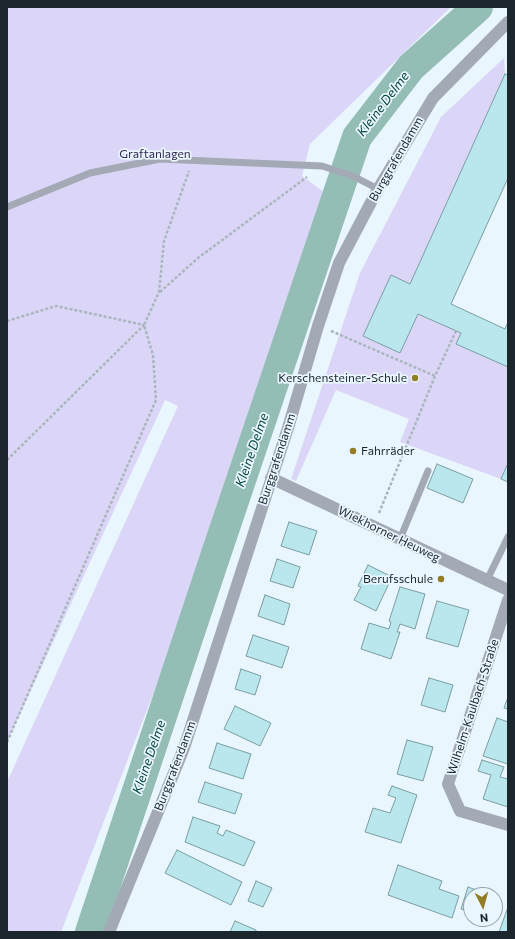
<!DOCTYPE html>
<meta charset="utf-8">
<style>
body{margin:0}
#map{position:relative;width:515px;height:939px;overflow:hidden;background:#eaf6fd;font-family:Commissioner,sans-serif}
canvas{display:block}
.frame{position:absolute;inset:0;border:8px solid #1b262d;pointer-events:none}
.north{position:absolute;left:463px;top:887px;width:40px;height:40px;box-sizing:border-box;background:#eaf6fd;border:1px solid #97a3aa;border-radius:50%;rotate:174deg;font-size:11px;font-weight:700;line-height:16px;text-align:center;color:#1b262d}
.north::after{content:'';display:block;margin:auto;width:14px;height:18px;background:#947e25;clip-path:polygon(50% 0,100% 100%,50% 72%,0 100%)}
</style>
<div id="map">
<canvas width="515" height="939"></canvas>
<div class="frame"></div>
<div class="north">N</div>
</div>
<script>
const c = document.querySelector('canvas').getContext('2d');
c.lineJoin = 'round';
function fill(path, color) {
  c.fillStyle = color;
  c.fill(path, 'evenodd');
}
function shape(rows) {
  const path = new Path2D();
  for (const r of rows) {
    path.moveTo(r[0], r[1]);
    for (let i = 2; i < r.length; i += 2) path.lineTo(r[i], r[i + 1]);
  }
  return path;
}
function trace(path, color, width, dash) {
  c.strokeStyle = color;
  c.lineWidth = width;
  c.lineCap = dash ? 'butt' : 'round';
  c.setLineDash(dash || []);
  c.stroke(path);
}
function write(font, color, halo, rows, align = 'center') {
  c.font = font + ' Commissioner,sans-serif';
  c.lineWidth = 3.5;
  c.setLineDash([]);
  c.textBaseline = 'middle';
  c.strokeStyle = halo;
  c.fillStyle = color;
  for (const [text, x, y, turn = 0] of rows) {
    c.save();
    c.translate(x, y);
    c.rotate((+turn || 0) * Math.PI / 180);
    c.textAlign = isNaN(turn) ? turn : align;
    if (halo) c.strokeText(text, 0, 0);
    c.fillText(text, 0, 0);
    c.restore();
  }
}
fill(shape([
 [7,7,451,7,310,144,302,176,328,195,277,347,248,449,61,932,7,932,7,782,178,406,165,400,7,742],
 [504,58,505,74,410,284,391,276,363,336,400,353,418,314,461,333,457,344,508,367,508,463,501,479,400,442,409,419,336,390,296,481,291,479,360,273,441,117]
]), '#dbd6f7');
trace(shape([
 [90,932,216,554,357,137,411,67,478,7]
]), '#94beb5', 30);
const building = shape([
 [505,74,508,75,508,178,451,304,505,329,508,322,508,367,456,344,461,333,418,314,400,353,363,336,391,275,410,284,505,74],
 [508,463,508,482,501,479,508,463],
 [437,464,473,479,463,503,427,488,437,464],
 [289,522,317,531,309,555,281,546,289,522],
 [277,559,300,567,293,588,270,581,277,559],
 [368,565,392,577,376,611,354,600,361,587,358,586,368,565],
 [400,587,425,594,415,629,400,624,397,632,400,632,391,659,361,649,369,623,389,629,391,622,389,621,400,587],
 [265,595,290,604,284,625,258,616,265,595],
 [437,601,469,610,458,647,426,638,437,601],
 [253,635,289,647,282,668,246,656,253,635],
 [241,669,261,676,255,695,235,689,241,669],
 [429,678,453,685,445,712,421,705,429,678],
 [508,697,508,709,504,708,508,697],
 [235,706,271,723,260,746,224,729,235,706],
 [497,718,508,722,508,764,483,756,497,718],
 [407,740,433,747,423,781,397,774,407,740],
 [217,743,251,754,243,779,209,768,217,743],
 [482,760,504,767,500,777,508,779,508,807,483,799,491,775,478,771,482,760],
 [205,782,242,794,235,814,198,802,205,782],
 [392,786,417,795,401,843,365,832,373,808,390,813,396,798,388,795,392,786],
 [193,817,220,826,217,833,223,836,226,830,255,842,244,866,185,842,193,817],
 [177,850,242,882,231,905,165,873,177,850],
 [398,865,442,881,439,889,459,896,452,918,388,895,398,865],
 [256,881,272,888,263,907,248,901,256,881],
 [468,887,490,895,471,895,471,912,461,909,468,887],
 [508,907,508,932,499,932,508,907],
 [235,921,256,930,256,932,230,932,235,921]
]);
fill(building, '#bae7ee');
trace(building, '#799da2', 1);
trace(shape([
 [160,292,198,258,307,177],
 [7,321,56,306,144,325],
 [331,331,435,376],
 [7,460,144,325],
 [379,513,435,376,456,331],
 [7,742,156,400,153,355,144,325,159,292,164,241,189,171]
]), '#aab6bd', 2.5, [3, 2]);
trace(shape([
 [7,207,90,173,160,159,322,166,353,176,378,189],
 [400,539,428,471],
 [487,580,508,537]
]), '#a4aab5', 7);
trace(shape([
 [271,478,508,590],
 [508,600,448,784,460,811,508,825],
 [109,932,184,748,288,428,318,326,339,263,378,189,433,98,508,22]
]), '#a4aab5', 12);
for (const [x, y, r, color] of [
 [415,378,4,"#947e25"],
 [353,451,4,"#947e25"],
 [441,579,4,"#947e25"]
]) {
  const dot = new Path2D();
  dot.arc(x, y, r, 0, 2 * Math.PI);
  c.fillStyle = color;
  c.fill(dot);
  trace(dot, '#eaf6fd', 1.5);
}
write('12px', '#332855', '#eaf6fd', [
 ["Graftanlagen",155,154]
]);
write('12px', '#1b262d', '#eaf6fd', [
 ["Burggrafendamm",396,159,-60],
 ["Burggrafendamm",277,459,-72],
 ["Wiekhorner Heuweg",389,534,26],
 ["Wilhelm-Kaulbach-Straße",473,707,-72],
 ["Burggrafendamm",175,766,-69]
]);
write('12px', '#1b262d', '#eaf6fd', [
 ["Kerschensteiner-Schule",407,378],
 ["Fahrräder",361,451,"left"],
 ["Berufsschule",433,579]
], 'right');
write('italic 13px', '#07473d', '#eaf6fd', [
 ["Kleine Delme",383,104,-53],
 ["Kleine Delme",252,450,-71],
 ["Kleine Delme",149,757,-71]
]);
</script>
